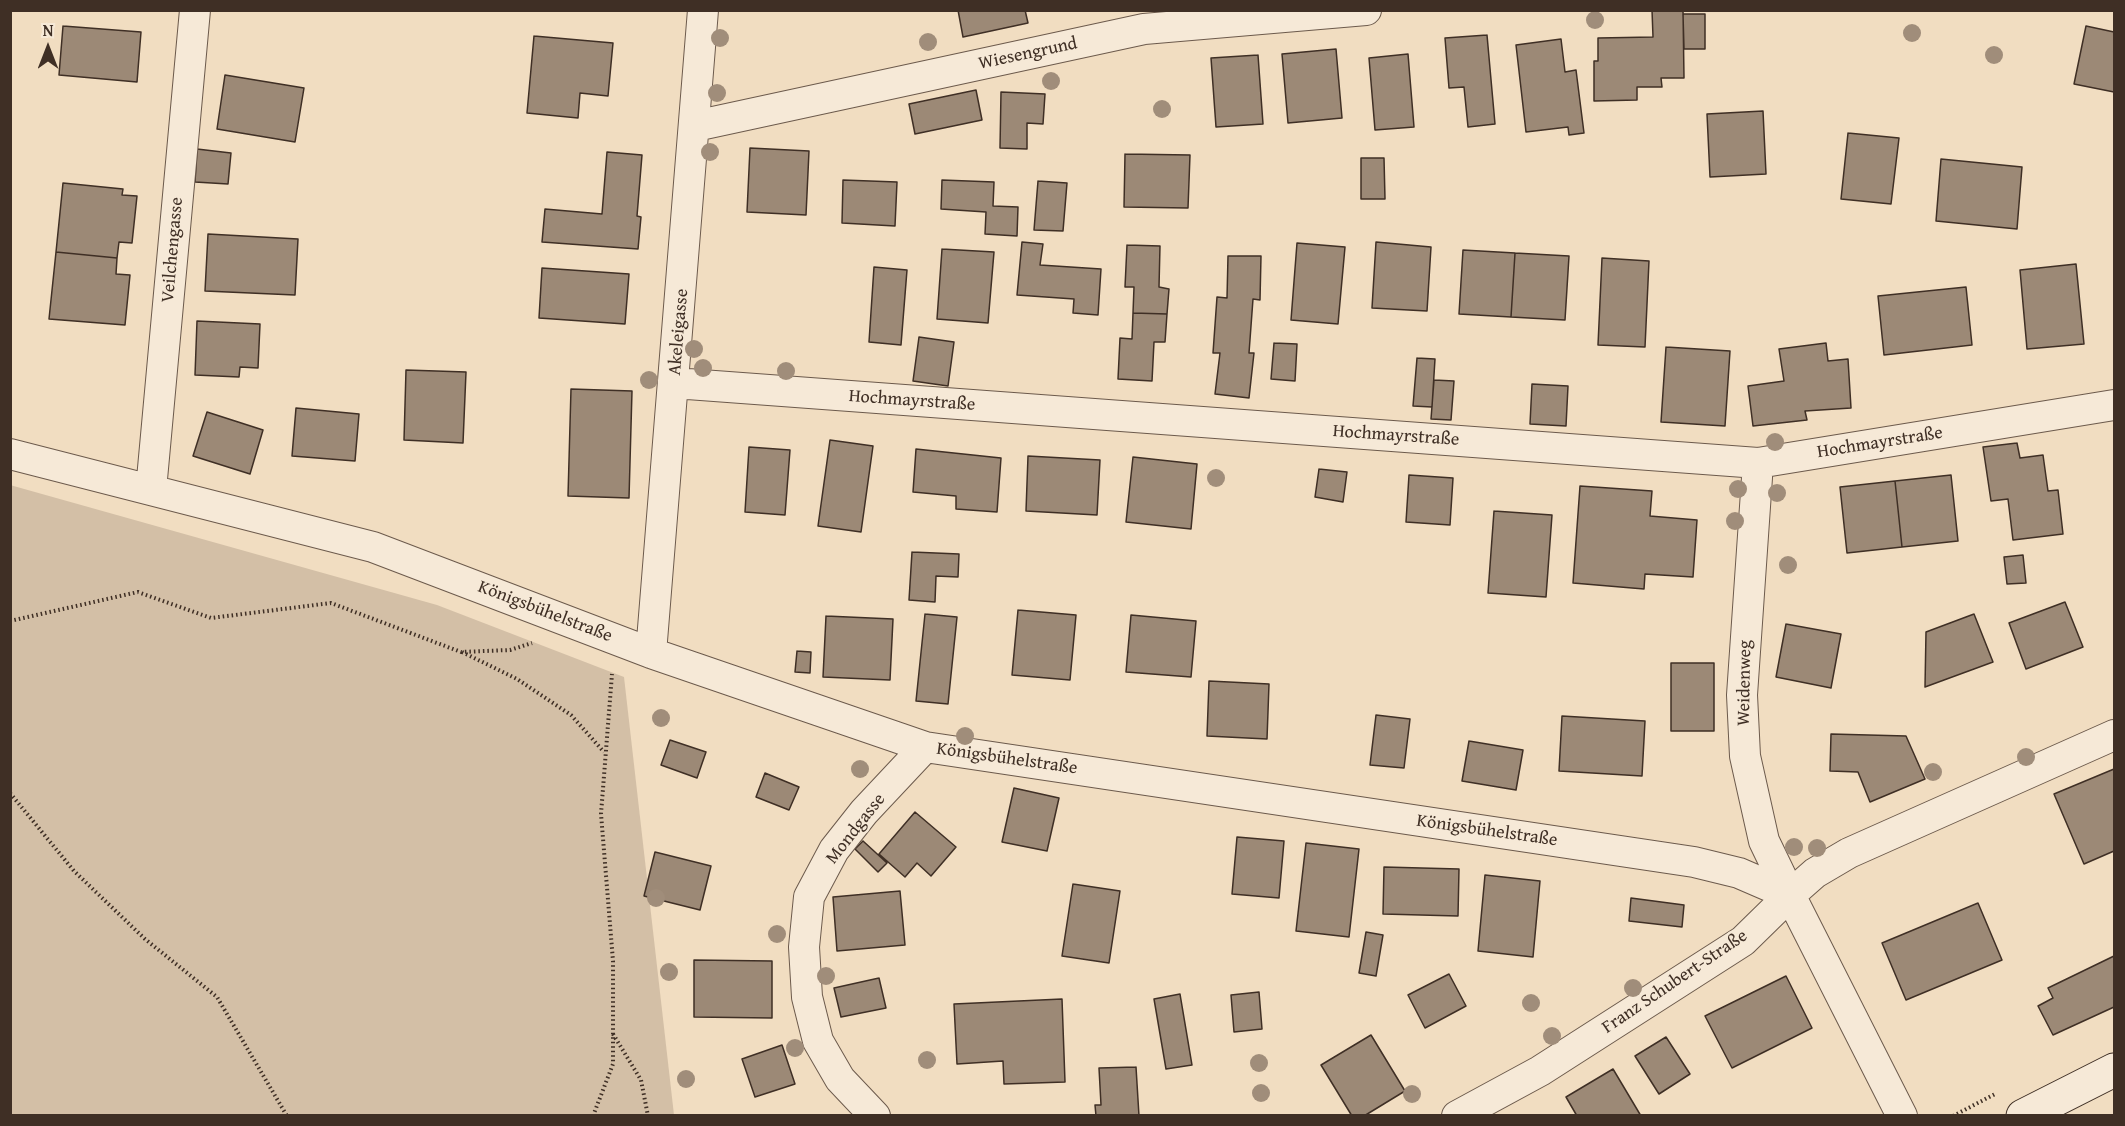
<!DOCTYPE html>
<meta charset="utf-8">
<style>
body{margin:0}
#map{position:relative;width:2125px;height:1126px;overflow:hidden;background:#f1ddc1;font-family:"Gentium Book Plus",serif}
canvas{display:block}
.frame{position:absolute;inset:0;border:12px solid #3f2f25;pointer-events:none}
.north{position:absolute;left:18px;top:18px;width:60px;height:60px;-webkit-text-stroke:4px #f6e9d7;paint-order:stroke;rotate:0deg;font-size:16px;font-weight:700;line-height:24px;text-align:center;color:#3f2f25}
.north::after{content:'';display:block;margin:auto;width:21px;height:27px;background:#3f2f25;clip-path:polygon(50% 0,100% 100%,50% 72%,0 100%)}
</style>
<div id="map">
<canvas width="2125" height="1126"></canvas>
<div class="frame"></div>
<div class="north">N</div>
</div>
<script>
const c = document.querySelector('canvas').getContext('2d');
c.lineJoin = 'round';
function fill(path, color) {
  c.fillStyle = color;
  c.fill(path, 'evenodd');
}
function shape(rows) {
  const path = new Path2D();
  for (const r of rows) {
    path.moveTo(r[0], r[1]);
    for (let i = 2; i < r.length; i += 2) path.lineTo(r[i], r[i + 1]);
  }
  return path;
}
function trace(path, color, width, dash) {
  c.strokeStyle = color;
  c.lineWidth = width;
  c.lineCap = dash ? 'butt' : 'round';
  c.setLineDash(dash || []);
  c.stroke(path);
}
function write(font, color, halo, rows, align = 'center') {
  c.font = font + ' "Gentium Book Plus",serif';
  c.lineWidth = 4.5;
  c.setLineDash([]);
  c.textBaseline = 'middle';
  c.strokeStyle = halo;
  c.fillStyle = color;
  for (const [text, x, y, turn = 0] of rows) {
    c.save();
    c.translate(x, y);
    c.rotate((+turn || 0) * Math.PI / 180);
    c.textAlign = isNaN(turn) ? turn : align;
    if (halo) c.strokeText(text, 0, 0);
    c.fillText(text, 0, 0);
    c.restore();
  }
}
fill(shape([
 [10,485,437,605,624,677,674,1115,11,1115]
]), '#d3bfa6');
const building = shape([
 [958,10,1025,10,1028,23,963,37,958,10],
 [1652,10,1683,10,1684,78,1661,78,1662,87,1637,87,1637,100,1594,101,1594,61,1598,61,1598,38,1653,37,1652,10],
 [1683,14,1705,14,1705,49,1684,49,1683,14],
 [63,26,141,32,137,82,59,75,63,26],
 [2086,26,2114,32,2114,92,2074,84,2086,26],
 [1487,35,1495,124,1468,127,1464,87,1449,88,1445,38,1487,35],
 [534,36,613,43,608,96,580,93,578,118,527,113,534,36],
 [1561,39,1565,72,1576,70,1584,133,1569,135,1568,127,1526,132,1516,45,1561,39],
 [1336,49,1342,118,1288,123,1282,54,1336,49],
 [1408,54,1414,127,1375,130,1369,58,1408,54],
 [1258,55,1263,124,1216,127,1211,58,1258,55],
 [225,75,304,88,295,142,217,129,225,75],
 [976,90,982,120,915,134,909,104,976,90],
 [1001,92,1045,94,1043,124,1027,123,1027,149,1000,148,1001,92],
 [1763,111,1766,174,1710,177,1707,114,1763,111],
 [1848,133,1899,138,1891,204,1841,199,1848,133],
 [750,148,809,151,806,215,747,212,750,148],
 [197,149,231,153,228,184,195,182,197,149],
 [607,152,642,155,637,216,641,217,638,249,542,242,545,209,602,214,607,152],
 [1125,154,1190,155,1188,208,1124,207,1125,154],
 [1361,158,1384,158,1385,199,1361,199,1361,158],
 [1941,159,2022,167,2017,229,1936,221,1941,159],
 [843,180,897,182,895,226,842,223,843,180],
 [942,180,994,182,993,206,1018,207,1017,236,985,234,986,212,941,209,942,180],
 [1038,181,1067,183,1063,231,1034,230,1038,181],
 [63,183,123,189,122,195,137,196,132,243,119,242,117,258,56,252,63,183],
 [208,234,298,239,295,295,205,291,208,234],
 [1022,242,1043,244,1040,265,1101,269,1098,315,1073,313,1074,299,1017,295,1022,242],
 [1376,242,1431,247,1427,311,1372,308,1376,242],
 [1297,243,1345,247,1338,324,1291,320,1297,243],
 [1127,245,1160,246,1159,287,1169,289,1167,314,1133,313,1134,287,1125,287,1127,245],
 [942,249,994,252,988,323,937,319,942,249],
 [1463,250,1515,253,1511,317,1459,314,1463,250],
 [56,252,117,258,116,274,130,275,125,325,49,319,56,252],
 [1515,253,1569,256,1565,320,1511,317,1515,253],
 [1228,256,1261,256,1260,300,1253,299,1249,353,1254,353,1249,398,1215,394,1220,353,1213,353,1217,297,1227,298,1228,256],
 [1602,258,1649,261,1645,347,1598,345,1602,258],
 [2076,264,2084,344,2027,349,2020,270,2076,264],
 [874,267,907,270,901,345,869,342,874,267],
 [542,268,629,274,625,324,539,318,542,268],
 [1966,287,1972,345,1884,355,1878,296,1966,287],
 [1133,313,1167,314,1165,342,1154,342,1152,381,1118,379,1120,338,1132,339,1133,313],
 [197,321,260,324,258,368,240,367,239,377,195,375,197,321],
 [919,337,954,342,948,386,913,381,919,337],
 [1274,343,1297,344,1295,381,1271,379,1274,343],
 [1826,343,1828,361,1848,359,1851,408,1805,411,1807,420,1753,426,1748,386,1784,381,1779,349,1826,343],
 [1666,347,1730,351,1725,426,1661,422,1666,347],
 [1417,358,1435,359,1432,407,1413,406,1417,358],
 [406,370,466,372,463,443,404,440,406,370],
 [1434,380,1454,381,1451,420,1431,419,1434,380],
 [1532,384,1568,386,1566,426,1530,424,1532,384],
 [571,389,632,391,629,498,568,496,571,389],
 [296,408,359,414,355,461,292,456,296,408],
 [207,412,263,430,250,474,193,456,207,412],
 [830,440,873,446,861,532,818,526,830,440],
 [2017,443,2020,458,2043,455,2048,491,2058,490,2063,534,2013,540,2008,499,1991,501,1983,447,2017,443],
 [749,447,790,450,785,515,745,512,749,447],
 [916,449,1001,458,997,512,956,509,956,496,913,492,916,449],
 [1028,456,1100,460,1097,515,1026,511,1028,456],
 [1133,457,1197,464,1191,529,1126,522,1133,457],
 [1319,469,1347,472,1343,502,1315,497,1319,469],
 [1409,475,1453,478,1450,525,1406,522,1409,475],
 [1951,475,1958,541,1902,547,1895,481,1951,475],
 [1895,481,1902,547,1847,553,1840,487,1895,481],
 [1580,486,1652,491,1650,516,1697,520,1693,577,1645,574,1644,589,1573,583,1580,486],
 [1494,511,1552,515,1546,597,1488,593,1494,511],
 [912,552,959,554,958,577,936,576,935,602,909,600,912,552],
 [2023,555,2026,583,2007,584,2004,557,2023,555],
 [2065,602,2083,647,2026,669,2009,623,2065,602],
 [1018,610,1076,615,1070,680,1012,675,1018,610],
 [925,614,957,617,948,704,916,701,925,614],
 [1974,614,1993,662,1925,687,1926,632,1974,614],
 [1131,615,1196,621,1191,677,1126,672,1131,615],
 [826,616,893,619,890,680,823,677,826,616],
 [1786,624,1841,634,1831,688,1776,677,1786,624],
 [797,651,811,652,810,673,795,672,797,651],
 [1671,663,1714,663,1714,731,1671,731,1671,663],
 [1209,681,1269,684,1267,739,1207,736,1209,681],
 [1376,715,1410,719,1404,768,1370,765,1376,715],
 [1562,716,1645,721,1642,776,1559,771,1562,716],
 [1831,734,1906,736,1925,779,1870,802,1858,772,1830,771,1831,734],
 [670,740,706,752,697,778,661,765,670,740],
 [1469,741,1523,750,1516,790,1462,781,1469,741],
 [2114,769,2114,851,2084,864,2054,794,2114,769],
 [765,773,799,787,789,810,756,797,765,773],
 [1014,788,1059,798,1047,851,1002,842,1014,788],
 [915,812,956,847,931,876,917,863,905,877,879,854,915,812],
 [1237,837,1284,841,1279,898,1232,894,1237,837],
 [863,841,887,863,878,872,855,849,863,841],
 [1306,843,1359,849,1349,937,1296,931,1306,843],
 [655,852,711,866,700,910,644,896,655,852],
 [1384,867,1459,869,1458,916,1383,914,1384,867],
 [1485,875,1540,881,1533,957,1478,951,1485,875],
 [1073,884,1120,891,1109,963,1062,956,1073,884],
 [900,891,905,945,837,951,833,897,900,891],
 [1631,898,1684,905,1682,927,1629,921,1631,898],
 [1978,903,2002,960,1906,1000,1882,943,1978,903],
 [1366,932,1383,935,1376,976,1359,973,1366,932],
 [2114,956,2114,1007,2053,1035,2038,1006,2053,998,2048,988,2114,956],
 [694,960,772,961,772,1018,694,1017,694,960],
 [1449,974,1466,1006,1425,1028,1408,995,1449,974],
 [1786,976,1812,1028,1732,1068,1705,1016,1786,976],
 [879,978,886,1008,841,1017,834,988,879,978],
 [1259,992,1262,1029,1234,1032,1231,995,1259,992],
 [1180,994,1192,1065,1166,1069,1154,999,1180,994],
 [1062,999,1065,1082,1004,1084,1003,1061,957,1064,954,1004,1062,999],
 [1371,1035,1405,1091,1364,1116,1352,1116,1321,1065,1371,1035],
 [1666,1037,1690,1074,1659,1094,1635,1056,1666,1037],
 [782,1045,795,1084,755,1097,742,1059,782,1045],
 [1136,1067,1139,1116,1096,1116,1095,1105,1101,1105,1099,1068,1136,1067],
 [1613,1069,1641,1116,1577,1116,1566,1097,1613,1069]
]);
fill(building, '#9c8976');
trace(building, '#3f2f25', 1.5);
const street = shape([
 [695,126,1144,29,1366,10],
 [674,383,1758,463,2114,405],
 [10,454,373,547,651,653,925,747,1694,862,1739,873,1790,895,1902,1116],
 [1758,463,1742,695,1745,756,1764,841,1790,895],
 [151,490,195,10],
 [651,653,703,10],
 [875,1116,840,1079,818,1041,807,997,804,947,809,897,834,850,864,812,925,747],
 [1457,1116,1540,1071,1743,941,1790,895,1815,873,1849,853,2114,735]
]);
const secondary = shape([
 [2023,1116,2114,1070]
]);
trace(street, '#6c5a4c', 32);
trace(secondary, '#3f2f25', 35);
trace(shape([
 [10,621,138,592,211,618,331,603,461,652,510,650,532,643],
 [462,652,517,679,571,715,604,752],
 [10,793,74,871,145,939,217,997,287,1116],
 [613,1034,641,1080,648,1116],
 [593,1116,613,1064,613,961,601,814,612,674],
 [1953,1116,1995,1094]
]), '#3f2f25', 4, [1.5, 3]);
trace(street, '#f6e9d7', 30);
trace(secondary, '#f6e9d7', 33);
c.fillStyle = '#a08d7a';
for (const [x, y] of [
 [1595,20],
 [1912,33],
 [720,38],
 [928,42],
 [1994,55],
 [1051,81],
 [717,93],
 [1162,109],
 [710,152],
 [694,349],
 [703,368],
 [786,371],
 [649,380],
 [1775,442],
 [1216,478],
 [1738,489],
 [1777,493],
 [1735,521],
 [1788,565],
 [661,718],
 [965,736],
 [2026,757],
 [860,769],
 [1933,772],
 [1794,847],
 [1817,848],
 [656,898],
 [777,934],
 [669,972],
 [826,976],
 [1633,988],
 [1531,1003],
 [1552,1036],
 [795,1048],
 [927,1060],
 [1259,1063],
 [686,1079],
 [1261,1093],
 [1412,1094]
]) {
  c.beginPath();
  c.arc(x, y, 9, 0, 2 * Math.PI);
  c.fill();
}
write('18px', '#3f2f25', '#f6e9d7', [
 ["Wiesengrund",1028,54,-12],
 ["Veilchengasse",173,250,-85],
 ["Akeleigasse",679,332,-85],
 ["Hochmayrstraße",912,401,4],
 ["Hochmayrstraße",1396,436,4],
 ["Hochmayrstraße",1880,443,-9],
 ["Königsbühelstraße",545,612,21],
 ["Weidenweg",1745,683,-89],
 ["Königsbühelstraße",1007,759,8],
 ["Mondgasse",856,829,-52],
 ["Königsbühelstraße",1487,831,8],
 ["Franz Schubert-Straße",1675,982,-34]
]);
</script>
